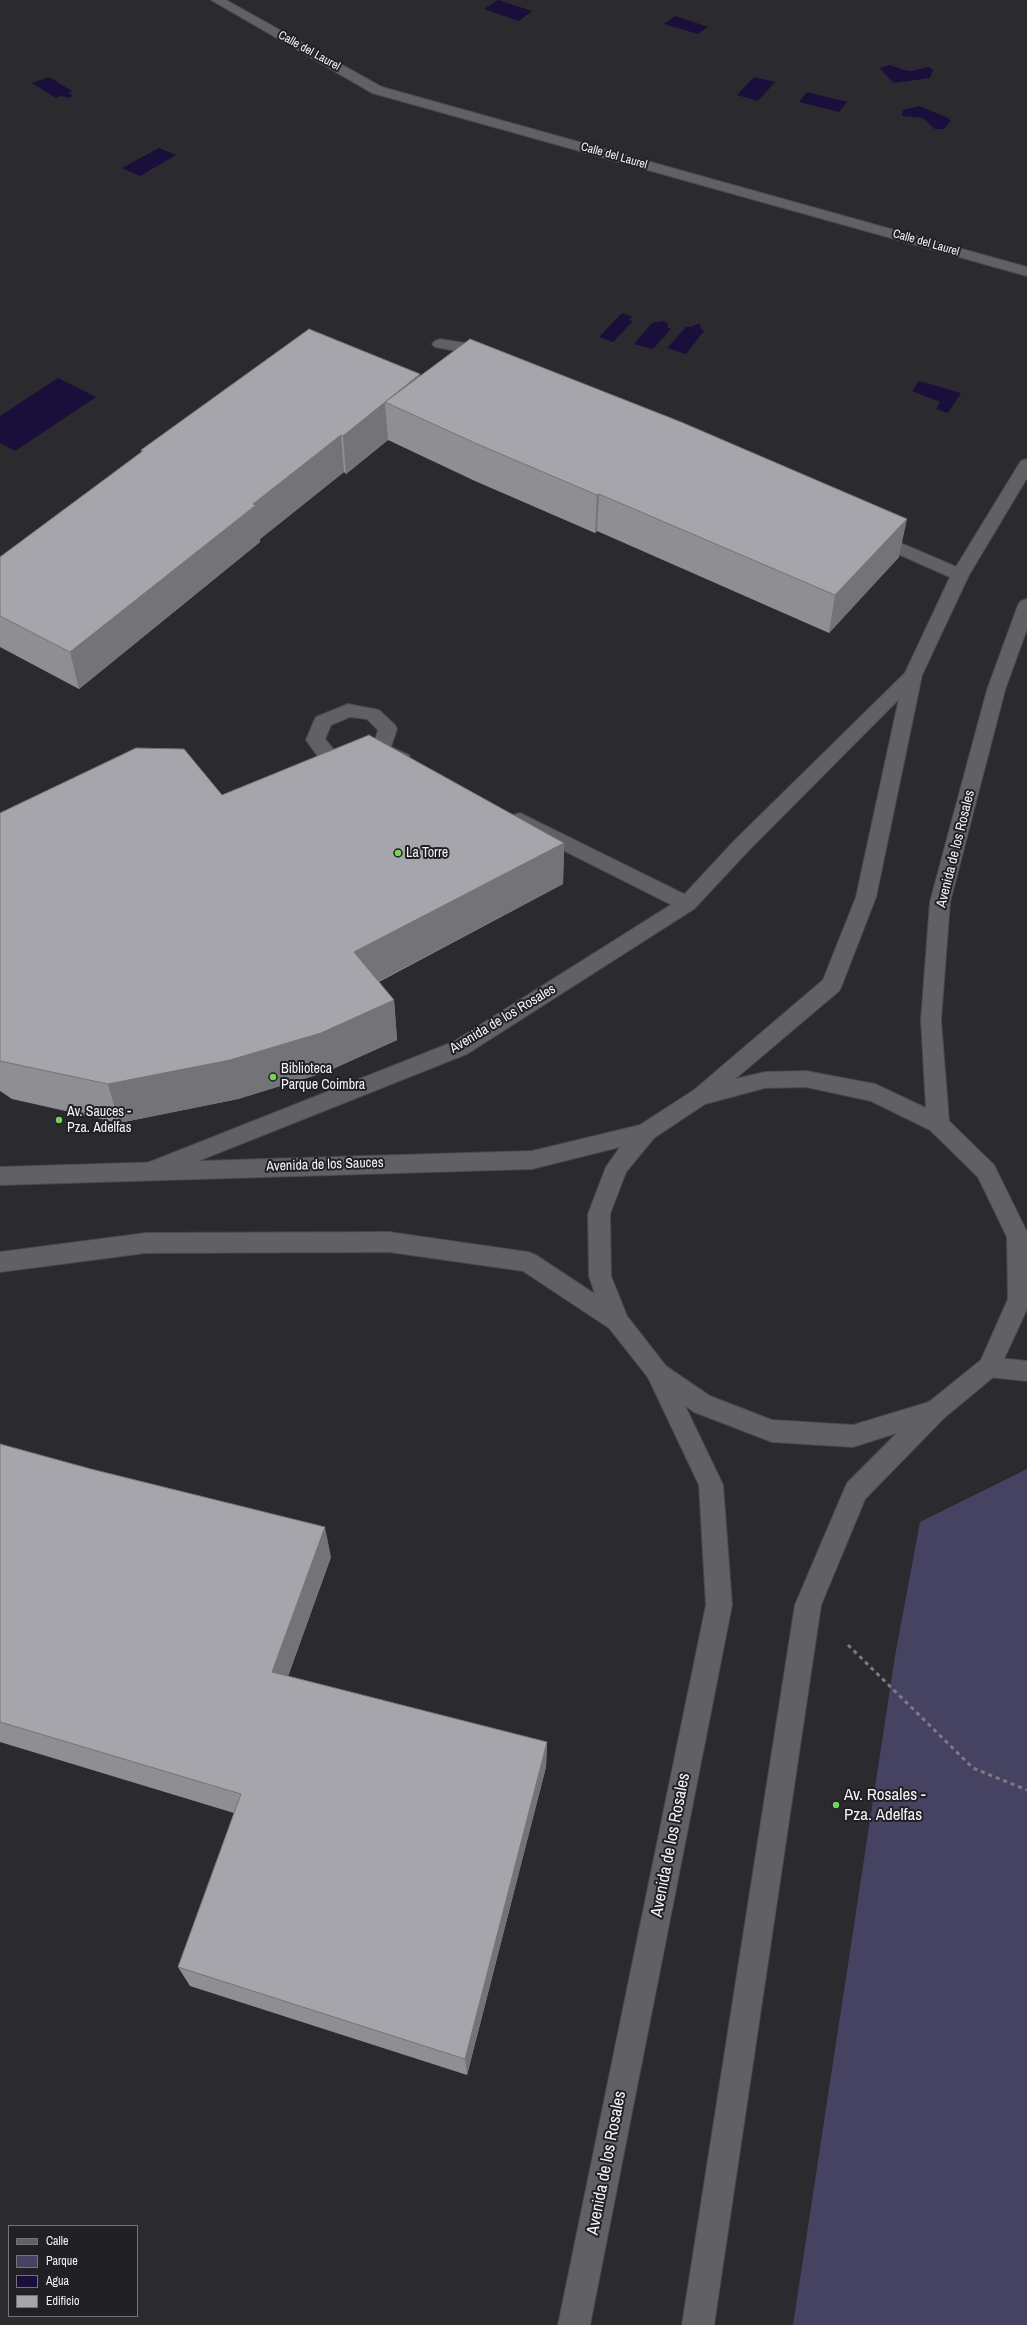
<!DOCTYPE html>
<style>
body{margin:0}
#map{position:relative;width:1027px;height:2325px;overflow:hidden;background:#2a2a2f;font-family:"Archivo Narrow",sans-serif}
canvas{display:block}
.legend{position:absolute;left:8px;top:2225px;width:130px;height:92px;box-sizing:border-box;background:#202025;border:1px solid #747478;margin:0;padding:5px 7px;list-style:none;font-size:12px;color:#f2f2f5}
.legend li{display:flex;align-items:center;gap:8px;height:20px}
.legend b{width:20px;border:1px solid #747478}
</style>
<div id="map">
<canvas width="1027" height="2325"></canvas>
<ul class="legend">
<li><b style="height:5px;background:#606065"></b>Calle</li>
<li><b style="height:11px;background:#454262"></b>Parque</li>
<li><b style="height:11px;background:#190f3a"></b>Agua</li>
<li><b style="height:11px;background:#a5a5ab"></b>Edificio</li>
</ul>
</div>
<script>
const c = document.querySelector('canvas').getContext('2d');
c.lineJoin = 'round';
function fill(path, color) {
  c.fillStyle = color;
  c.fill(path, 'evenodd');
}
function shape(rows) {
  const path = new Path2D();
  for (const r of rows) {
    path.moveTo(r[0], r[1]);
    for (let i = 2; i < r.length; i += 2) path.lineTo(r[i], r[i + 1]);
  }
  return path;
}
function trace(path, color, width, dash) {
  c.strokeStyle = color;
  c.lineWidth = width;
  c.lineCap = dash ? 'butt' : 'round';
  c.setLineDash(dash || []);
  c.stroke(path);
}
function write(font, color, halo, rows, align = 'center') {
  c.font = font + ' "Archivo Narrow",sans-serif';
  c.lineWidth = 4;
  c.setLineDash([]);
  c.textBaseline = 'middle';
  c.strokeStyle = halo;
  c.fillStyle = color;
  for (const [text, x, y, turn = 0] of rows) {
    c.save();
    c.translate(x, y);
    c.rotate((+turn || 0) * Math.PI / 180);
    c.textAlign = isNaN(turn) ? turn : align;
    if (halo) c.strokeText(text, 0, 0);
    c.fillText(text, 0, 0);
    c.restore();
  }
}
fill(shape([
 [1027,1469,1027,2325,793,2325,895,1656,920,1522]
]), '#454262');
fill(shape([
 [498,0,532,11,519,21,484,9],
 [675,16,708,27,698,34,664,24],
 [890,65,904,70,912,71,929,67,933,70,930,78,893,83,880,68],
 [49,77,72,91,68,93,72,95,70,98,61,96,56,98,32,83],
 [754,77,775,82,758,101,737,95],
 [807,92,847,102,839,112,799,102],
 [919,106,948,118,951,121,944,129,935,129,923,118,902,116,903,110],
 [159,148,176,155,140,176,122,168],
 [622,313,632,317,628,320,633,321,613,342,599,337],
 [664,321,668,324,667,327,671,329,653,349,634,344,652,323],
 [697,324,701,325,700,328,704,331,686,354,667,348,686,327,692,327],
 [58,378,96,397,15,451,0,443,0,416],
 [919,381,961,393,948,413,936,409,940,402,912,391]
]), '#190f3a');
const service = shape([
 [440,339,489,347,494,349,497,352,494,355,489,357,435,347,432,344,435,341,440,339],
 [875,532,966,571,969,575,966,579,954,579,869,541,867,537,869,533,875,532],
 [348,704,379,710,395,725,397,729,391,747,409,755,411,760,409,765,402,767,395,765,374,755,372,750,378,730,367,719,350,717,331,725,325,739,334,750,360,755,362,760,360,765,353,767,321,761,306,740,314,721,316,717,348,704],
 [520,813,694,899,697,904,694,909,687,911,680,909,513,825,510,820,513,815,520,813]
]);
const minor = shape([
 [211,0,226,0,382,87,1027,267,1027,276,372,93,211,0],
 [913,669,919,671,922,675,919,679,749,850,694,909,467,1054,158,1177,150,1180,142,1177,139,1171,142,1165,453,1042,680,899,735,840,907,671,913,669],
 [989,1357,1027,1361,1027,1381,989,1377,981,1374,977,1367,981,1360,989,1357],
 [658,1363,666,1366,723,1485,732,1605,590,2325,558,2325,706,1605,699,1485,646,1373,650,1366,658,1363],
 [936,1399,944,1402,948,1410,944,1418,865,1499,821,1605,714,2325,682,2325,795,1605,847,1483,928,1402,936,1399]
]);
const tertiary = shape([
 [1027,459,1027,478,969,575,922,675,876,897,842,985,839,991,735,1079,765,1072,806,1071,875,1084,926,1108,921,1020,930,902,987,690,1018,605,1021,601,1027,599,1027,629,1005,690,950,902,941,1020,949,1121,994,1165,1027,1232,1027,1309,997,1374,944,1418,853,1447,772,1442,694,1412,650,1380,609,1328,523,1271,389,1252,146,1253,0,1272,0,1252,146,1233,389,1232,528,1252,536,1255,595,1294,589,1276,588,1214,606,1167,620,1147,532,1169,0,1185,0,1167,532,1151,640,1125,694,1090,823,980,856,897,904,675,951,575,1019,464,1021,461,1027,459],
 [806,1087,871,1101,930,1130,978,1177,1007,1237,1008,1299,981,1360,929,1402,853,1425,772,1420,710,1396,666,1366,627,1316,611,1276,610,1214,626,1172,654,1138,705,1104,765,1088,806,1087]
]);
trace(service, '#49494c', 2);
trace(minor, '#49494c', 2);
trace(tertiary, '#49494c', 2);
trace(shape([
 [848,1645,973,1768,1027,1790]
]), '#7c7c80', 3, [4, 4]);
fill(service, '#606065');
fill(minor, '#606065');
fill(tertiary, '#606065');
fill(shape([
 [420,374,420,376,899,557,829,633,597,531,595,533,475,481,388,440,346,474,344,472,260,539,260,542,79,689,0,647,0,557,141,452,141,450],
 [222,795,564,843,563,884,379,982,394,1000,397,1040,326,1072,238,1099,119,1123,12,1099,0,1091,0,813],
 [0,1444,331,1557,288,1676,547,1742,546,1767,467,2075,190,1986,178,1967,234,1813,0,1742]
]), '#8e8e93');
fill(shape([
 [420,374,422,411,385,402],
 [385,402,388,440,346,474,343,436],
 [341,435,344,472,260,539,260,542,79,689,70,652,253,504],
 [599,494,597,531,595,533,597,495],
 [907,519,899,557,829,633,835,595],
 [564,843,563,884,358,992,354,952],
 [394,1000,397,1040,326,1072,238,1099,119,1123,108,1084],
 [325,1527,331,1557,280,1699,272,1672],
 [547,1742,546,1767,467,2075,465,2059]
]), '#747478');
const building = shape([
 [309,329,420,374,343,436,341,435,253,504,256,505,70,652,0,616,0,557,143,451,141,450,309,329],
 [470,339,681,422,907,519,835,595,599,494,597,495,475,443,385,402,470,339],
 [369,735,564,843,354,952,394,1000,321,1033,230,1060,108,1084,0,1061,0,813,136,748,184,749,222,795,369,735],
 [0,1444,91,1469,325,1527,272,1672,547,1742,465,2059,178,1967,241,1794,0,1722,0,1444]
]);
fill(building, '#a5a5ab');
trace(building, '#747478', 1);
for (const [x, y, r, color] of [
 [398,853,4,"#78d158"],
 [273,1077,4,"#78d158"],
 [59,1120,4,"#78d158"],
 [836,1805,4,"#78d158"]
]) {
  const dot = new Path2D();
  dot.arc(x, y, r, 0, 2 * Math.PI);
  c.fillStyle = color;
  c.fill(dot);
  trace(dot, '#202025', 1.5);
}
write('12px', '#f2f2f5', '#202025', [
 ["Calle del Laurel",309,51,29],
 ["Calle del Laurel",614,156,16],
 ["Calle del Laurel",926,243,16]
]);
write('14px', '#f2f2f5', '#202025', [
 ["Avenida de los Rosales",956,849,-76],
 ["Avenida de los Rosales",503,1019,-31],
 ["Avenida de los Sauces",325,1165,-2]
]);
write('14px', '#f2f2f5', '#202025', [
 ["La Torre",406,853],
 ["Biblioteca",281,1069],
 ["Parque Coimbra",281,1085],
 ["Av. Sauces -",67,1112],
 ["Pza. Adelfas",67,1128]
], 'left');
write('17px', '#f2f2f5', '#202025', [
 ["Av. Rosales -",844,1795],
 ["Pza. Adelfas",844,1815]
], 'left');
write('17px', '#f2f2f5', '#202025', [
 ["Avenida de los Rosales",671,1845,-79],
 ["Avenida de los Rosales",607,2163,-79]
]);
</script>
